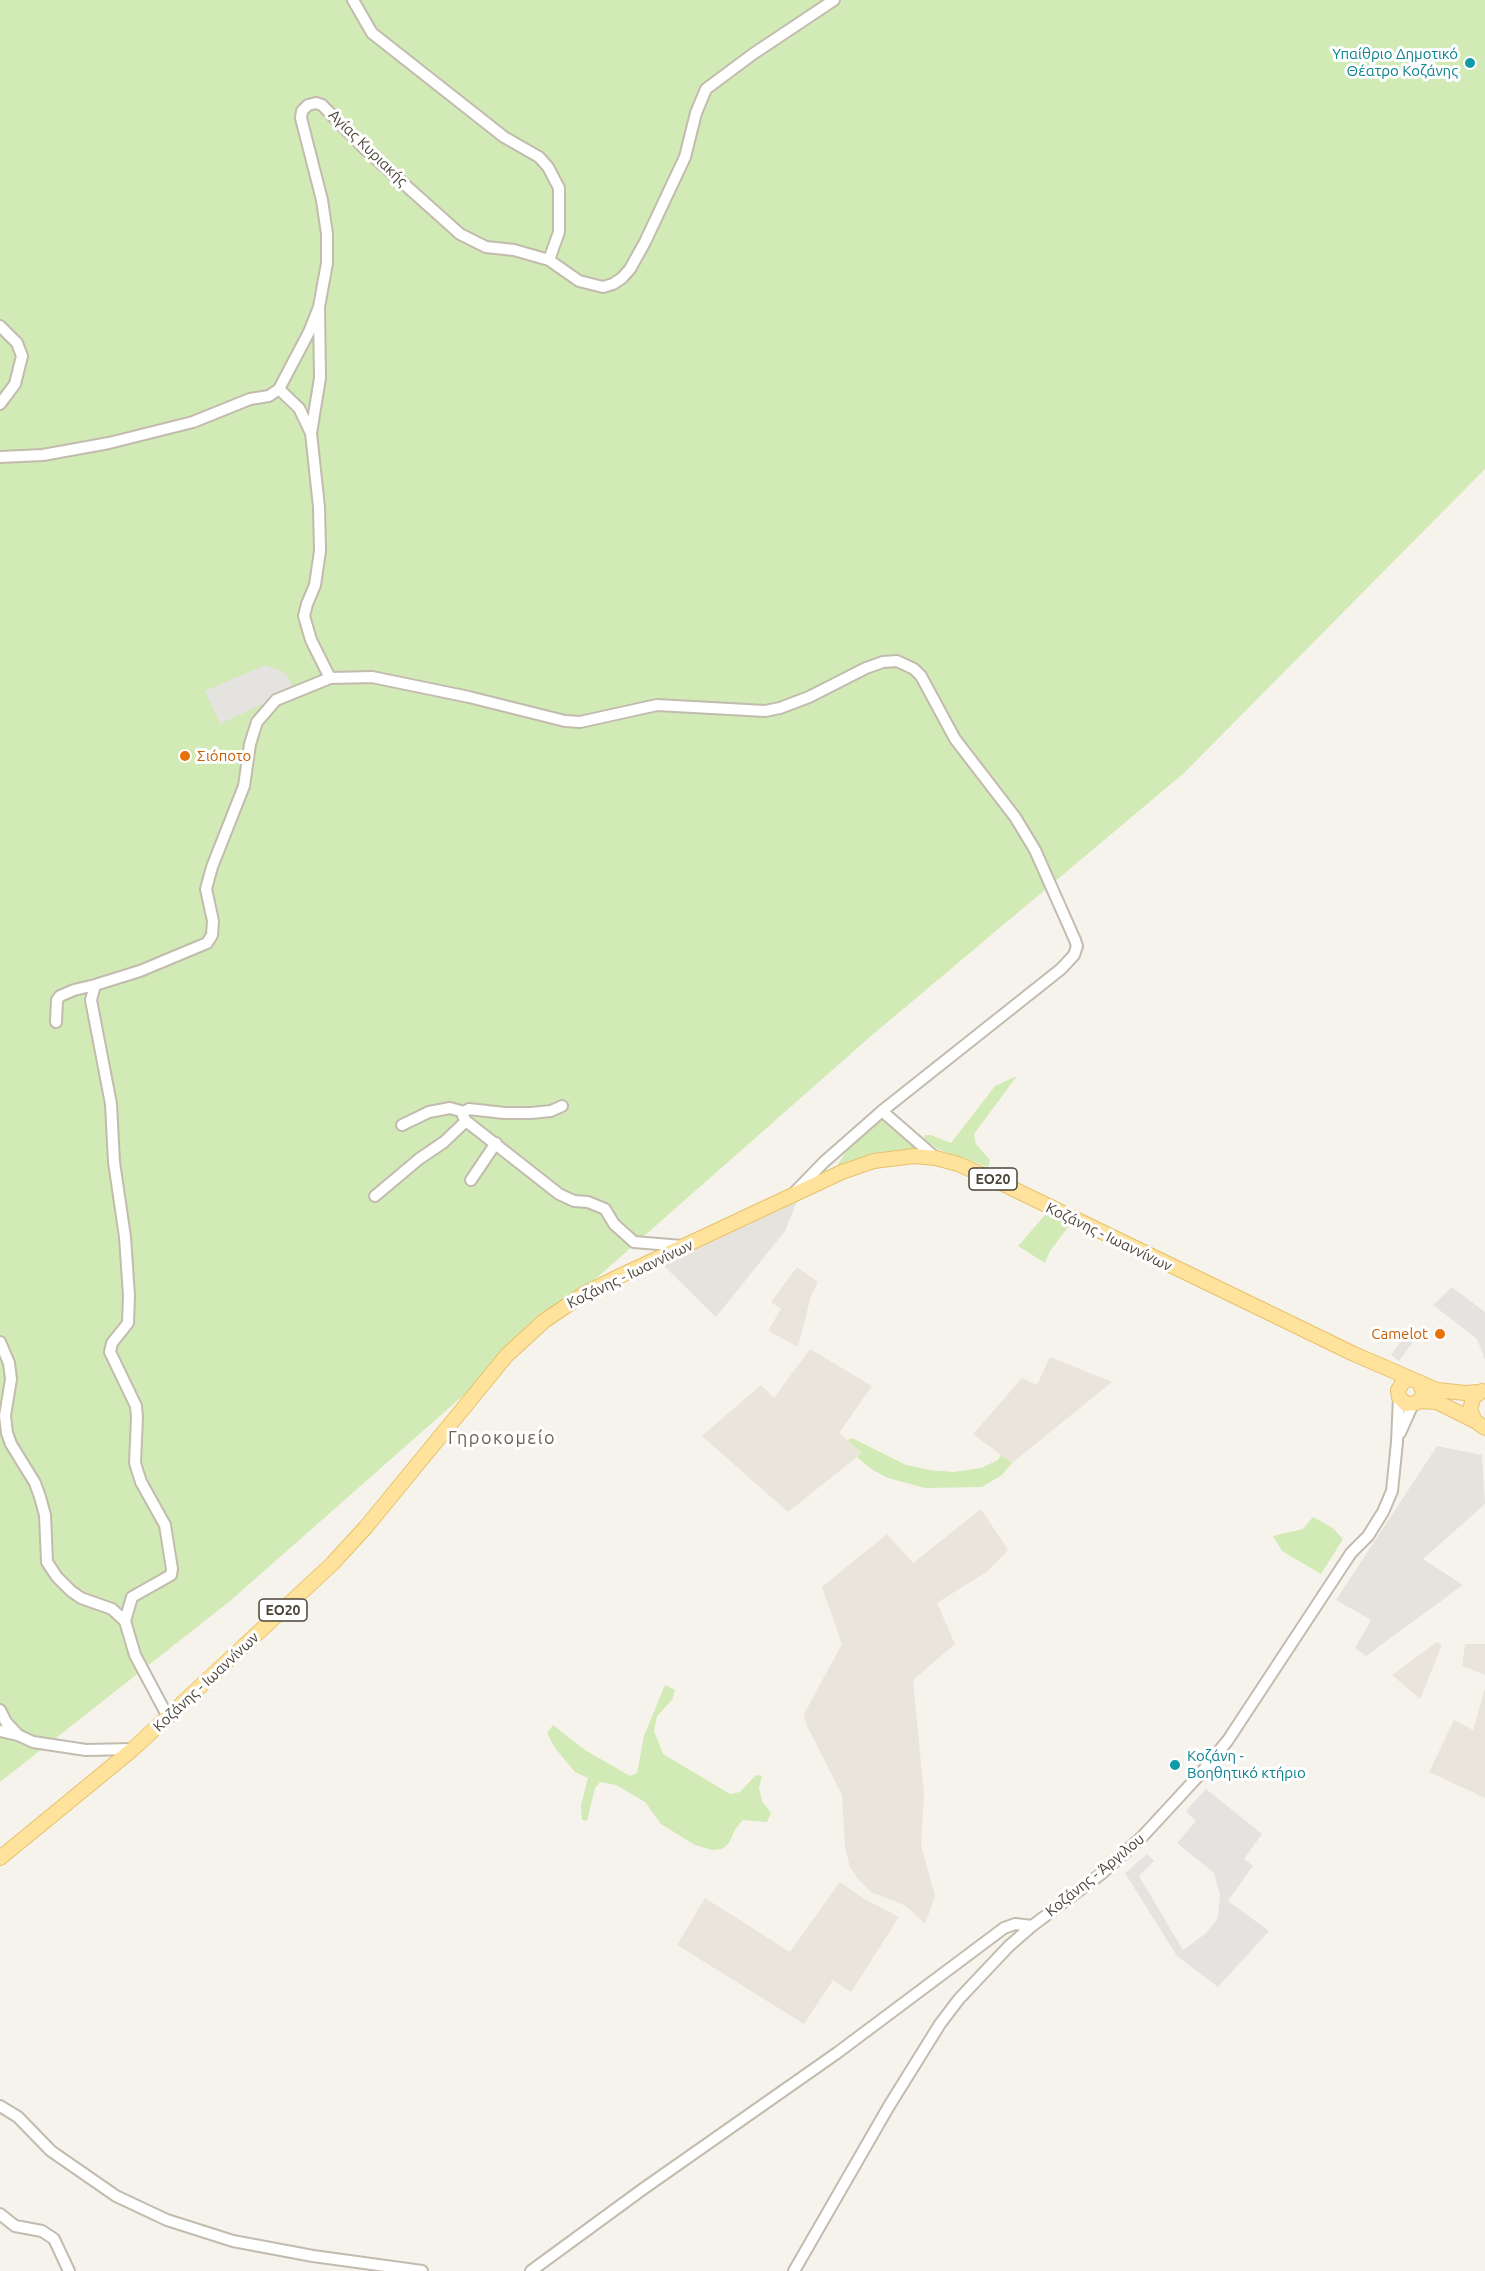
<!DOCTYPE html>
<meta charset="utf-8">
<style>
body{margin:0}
canvas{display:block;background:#f6f3ec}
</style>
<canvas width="1485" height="2271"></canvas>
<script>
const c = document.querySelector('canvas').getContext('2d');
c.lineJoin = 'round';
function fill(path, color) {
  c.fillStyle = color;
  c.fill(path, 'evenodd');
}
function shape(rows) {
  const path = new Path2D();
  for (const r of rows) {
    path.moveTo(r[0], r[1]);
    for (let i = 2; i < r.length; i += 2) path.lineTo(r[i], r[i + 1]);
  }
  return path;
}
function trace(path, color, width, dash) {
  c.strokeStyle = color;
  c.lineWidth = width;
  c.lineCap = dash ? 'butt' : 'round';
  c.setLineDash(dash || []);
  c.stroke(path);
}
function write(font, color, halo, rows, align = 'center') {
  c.font = font + ' Ubuntu,sans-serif';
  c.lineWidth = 6;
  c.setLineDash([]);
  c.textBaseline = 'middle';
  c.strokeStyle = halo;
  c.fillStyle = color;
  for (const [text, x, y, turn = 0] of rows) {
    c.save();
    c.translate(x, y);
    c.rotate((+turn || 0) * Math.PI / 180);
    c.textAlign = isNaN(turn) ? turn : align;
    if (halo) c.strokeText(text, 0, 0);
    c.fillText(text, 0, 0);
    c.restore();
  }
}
fill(shape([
 [797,1267,818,1282,811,1296,798,1347,768,1331,781,1309,771,1302],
 [810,1349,872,1386,839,1433,862,1453,788,1512,702,1436,761,1385,774,1398],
 [1050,1357,1112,1382,1012,1463,973,1434,1022,1378,1037,1385],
 [981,1509,1008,1550,988,1571,937,1603,955,1644,913,1680,924,1794,921,1845,935,1896,925,1924,906,1906,871,1892,858,1879,850,1867,845,1848,842,1795,806,1724,804,1714,842,1644,822,1587,887,1534,913,1563],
 [1437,1642,1442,1645,1420,1699,1392,1675],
 [1465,1644,1485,1644,1485,1675,1462,1666],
 [1485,1688,1485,1798,1429,1772,1454,1720,1473,1730],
 [840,1882,863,1898,899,1917,851,1992,833,1980,804,2024,677,1945,705,1898,790,1952]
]), '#eae5da');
fill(shape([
 [797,1202,785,1231,716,1317,663,1265],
 [1437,1446,1482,1455,1485,1504,1423,1559,1463,1585,1366,1656,1355,1648,1371,1620,1336,1600]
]), '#e6e2dd');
fill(shape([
 [0,0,1485,0,1485,469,1184,773,871,1036,230,1601,0,1782],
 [1017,1076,974,1134,976,1144,990,1160,988,1167,938,1149,924,1139,925,1135,931,1135,951,1143,995,1086],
 [881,1117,917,1148,873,1153,837,1166,854,1139],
 [1046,1214,1069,1226,1050,1251,1045,1263,1018,1246],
 [852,1438,906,1465,930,1470,954,1472,981,1468,998,1460,1001,1455,1012,1463,1002,1475,982,1487,925,1488,888,1478,871,1469,857,1457,862,1453,847,1440],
 [1313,1517,1333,1528,1343,1539,1321,1574,1282,1551,1273,1536,1303,1529],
 [665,1685,675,1690,672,1700,657,1716,654,1731,663,1754,730,1794,740,1792,756,1775,762,1776,759,1788,762,1801,771,1813,767,1822,743,1820,736,1828,729,1843,722,1849,712,1850,695,1845,661,1824,645,1802,616,1785,600,1782,595,1788,587,1821,582,1820,581,1805,588,1778,575,1772,555,1748,547,1733,553,1725,585,1750,630,1776,637,1773,644,1736]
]), '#d2eab5');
fill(shape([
 [265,665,286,673,294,689,220,724,205,691],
 [1452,1287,1485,1312,1485,1360,1477,1339,1433,1305],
 [1405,1336,1413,1342,1399,1361,1391,1355],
 [1206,1789,1262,1834,1244,1859,1253,1866,1228,1901,1269,1931,1218,1987,1177,1956,1125,1873,1147,1854,1154,1861,1139,1876,1183,1950,1205,1934,1218,1918,1220,1895,1214,1873,1177,1843,1196,1821,1186,1811]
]), '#e5e3e0');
const minor = shape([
 [353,0,372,33,504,137,539,157,548,167,559,188,559,232,549,260],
 [319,307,320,378,311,433,319,507,320,551,315,585,307,604,304,616,311,640,330,678,372,677,469,697,565,721,580,722,657,705,765,711,780,708,809,697,866,668,883,662,897,661,914,669,921,676,955,739,1015,817,1035,850,1075,940,1077,946,1074,955,1061,969,882,1111,824,1162,794,1193],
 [0,326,17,343,22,356,15,384,0,404],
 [279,389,299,408,311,433],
 [0,457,43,455,109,443,193,422,250,399,269,396,279,389,309,332,319,307,327,263,327,234,322,200,301,118,302,111,308,105,316,103,322,105,365,149,460,234,486,247,514,250,549,260,579,281,603,287,613,284,622,278,630,269,645,242,685,157,696,113,706,89,753,54,834,0],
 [56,1022,57,1000,60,996,74,990,95,985],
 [882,1111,936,1158],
 [464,1112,463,1116,466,1121,559,1194,574,1201,588,1202,605,1209,614,1224,634,1242,682,1246],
 [402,1125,429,1112,450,1108,464,1112,469,1109,504,1113,531,1113,551,1111,562,1106],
 [471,1180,496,1143],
 [375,1196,419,1159,444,1142,466,1121],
 [0,1342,9,1363,11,1379,5,1416,7,1433,11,1444,35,1483,40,1497,45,1515,47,1562,57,1577,71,1591,81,1598,112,1609,125,1621],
 [1400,1433,1413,1404],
 [0,1710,6,1722,18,1735,33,1742,86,1750,133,1749],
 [168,1717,135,1655,125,1621,132,1597,171,1575,172,1569,165,1525,141,1482,135,1463,137,1417,136,1406,110,1352,112,1343,128,1323,129,1296,125,1237,114,1162,111,1104,91,1000,95,985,140,971,207,943,212,935,213,921,206,889,212,867,244,786,250,744,257,722,276,700,330,678],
 [0,1731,18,1735],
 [0,2106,18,2117,51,2151,116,2196,167,2220,233,2241,313,2256,422,2271],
 [0,2214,15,2226,42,2231,54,2239,69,2271],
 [531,2271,643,2189,837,2053,1004,1928,1015,1924,1032,1926],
 [794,2271,889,2106,940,2024,959,1999,1009,1946,1032,1926,1101,1874,1142,1837,1202,1772,1228,1740,1351,1553,1368,1536,1383,1512,1392,1491,1397,1442,1399,1397]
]);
const major = shape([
 [1410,1379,1404,1381,1398,1390,1399,1397,1406,1404,1416,1403,1421,1399,1423,1392,1419,1382],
 [1482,1391,1473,1398,1470,1410,1475,1421,1485,1428],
 [1419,1401,1437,1402,1475,1421],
 [0,1858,133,1749,332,1564,366,1527,507,1355,544,1321,584,1294,622,1275,842,1172,874,1161,914,1156,936,1158,958,1164,999,1182,1354,1354,1437,1390,1465,1393,1479,1392]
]);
trace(minor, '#c2bbae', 14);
trace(major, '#e6c16a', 16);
trace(minor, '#fff', 10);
trace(major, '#ffe39c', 14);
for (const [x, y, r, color] of [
 [1470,63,6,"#0f9aa8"],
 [185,756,6,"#e8710a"],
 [1440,1334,6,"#e8710a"],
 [1175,1765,6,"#0f9aa8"]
]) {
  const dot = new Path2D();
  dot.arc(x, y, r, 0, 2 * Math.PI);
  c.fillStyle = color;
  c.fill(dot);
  trace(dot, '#fff', 2);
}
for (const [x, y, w] of [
 [993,1179,48],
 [283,1610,48]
]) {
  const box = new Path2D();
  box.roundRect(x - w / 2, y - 11, w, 22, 4.5);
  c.fillStyle = '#fff';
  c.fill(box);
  trace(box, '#4b4439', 1.5);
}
write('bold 14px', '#4b4439', null, [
 ["ΕΟ20",993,1179],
 ["ΕΟ20",283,1610]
]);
write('15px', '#0d838f', '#fff', [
 ["Υπαίθριο Δημοτικό",1458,54],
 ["Θέατρο Κοζάνης",1458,71],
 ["Κοζάνη -",1187,1756,"left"],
 ["Βοηθητικό κτήριο",1187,1773,"left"]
], 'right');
write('15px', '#4b4439', '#fff', [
 ["Αγίας Κυριακής",368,148,44],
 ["Κοζάνης - Ιωαννίνων",1109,1237,26],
 ["Κοζάνης - Ιωαννίνων",630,1274,-26],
 ["Κοζάνης - Ιωαννίνων",206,1682,-43],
 ["Κοζάνης - Άργιλου",1095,1875,-39]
]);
write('15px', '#c56008', '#fff', [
 ["Σιόποτο",197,756],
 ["Camelot",1428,1334,"right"]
], 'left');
c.letterSpacing = '1.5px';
write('18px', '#6e6250', '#fff', [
 ["Γηροκομείο",502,1438]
]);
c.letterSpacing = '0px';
</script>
